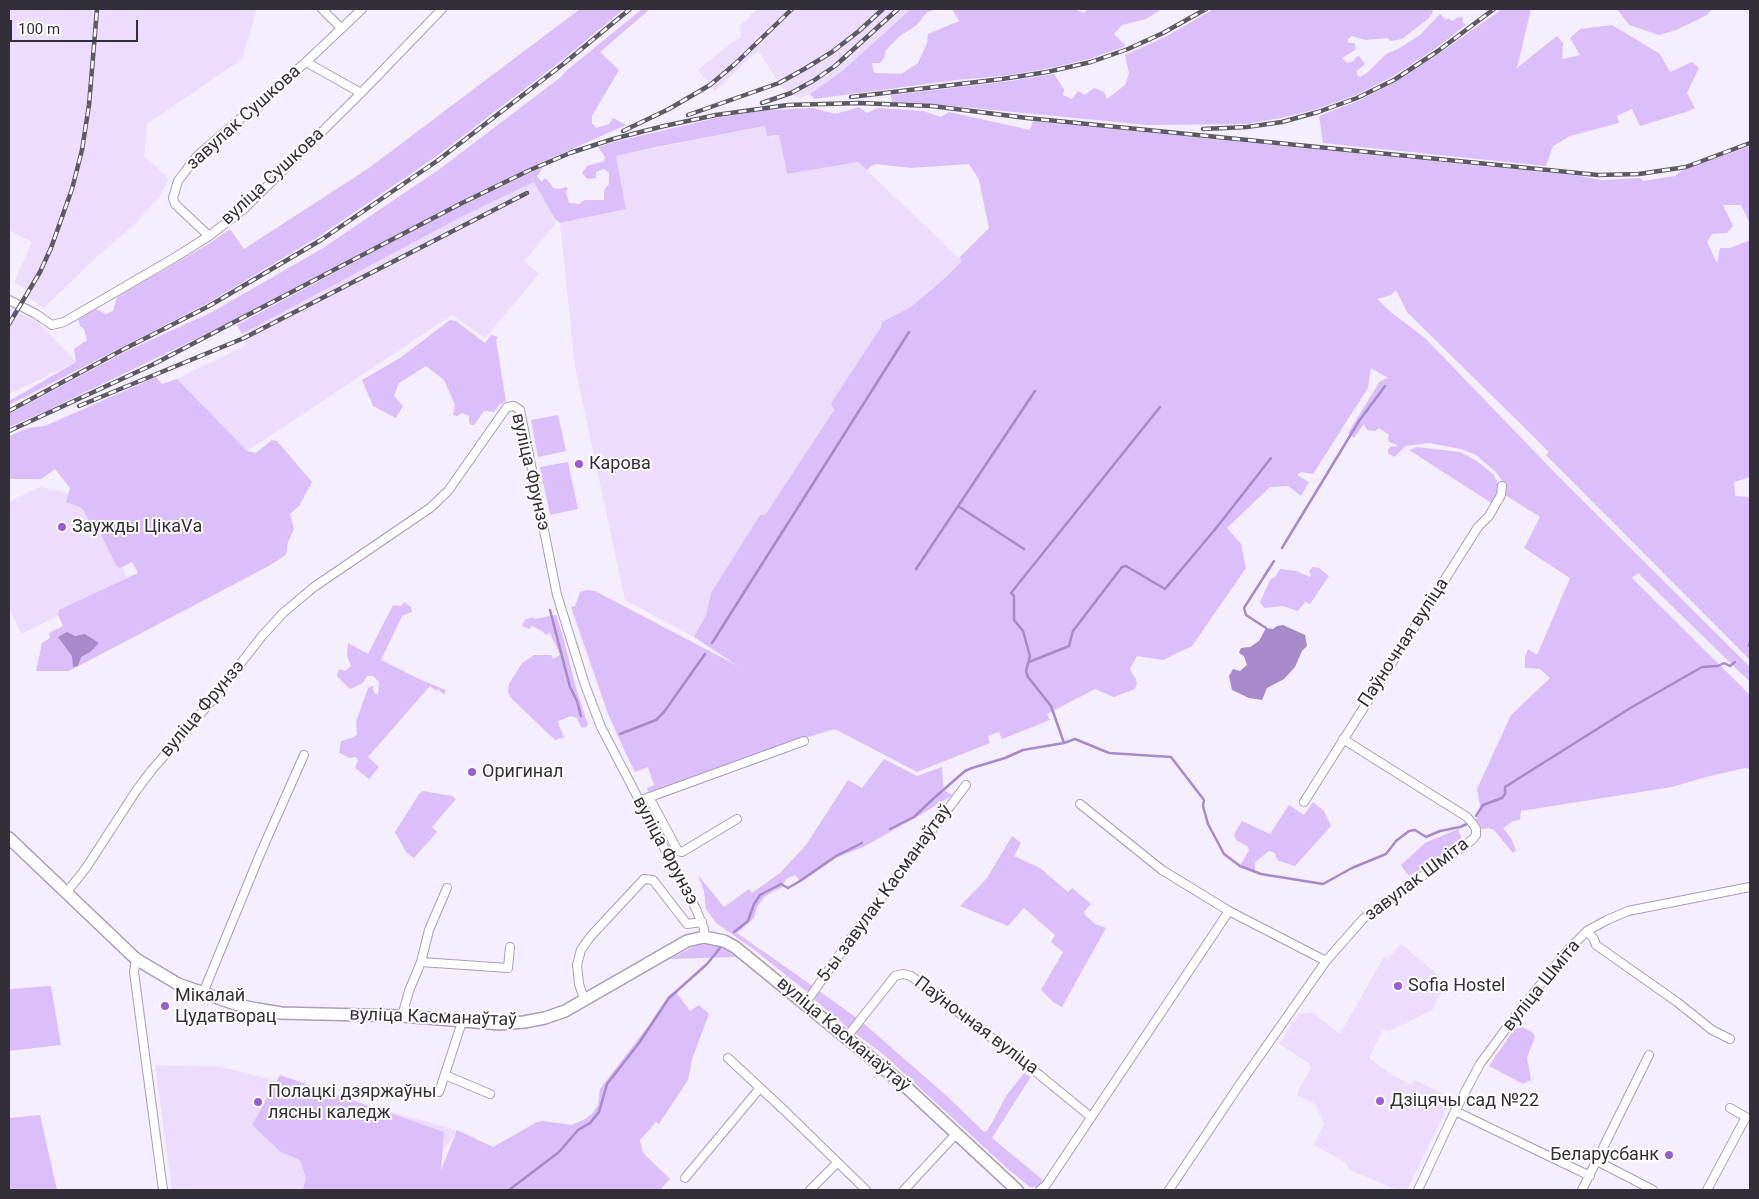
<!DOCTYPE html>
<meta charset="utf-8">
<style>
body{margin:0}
#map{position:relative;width:1759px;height:1199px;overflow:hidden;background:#f5eefe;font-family:Roboto,sans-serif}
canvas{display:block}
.frame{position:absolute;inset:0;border:10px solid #332f39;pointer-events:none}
.scale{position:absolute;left:10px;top:20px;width:128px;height:22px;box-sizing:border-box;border:2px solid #332f39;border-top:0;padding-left:6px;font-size:15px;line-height:18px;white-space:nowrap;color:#332f39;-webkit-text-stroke:4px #fff;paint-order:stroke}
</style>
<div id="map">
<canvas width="1759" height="1199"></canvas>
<div class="frame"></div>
<div class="scale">100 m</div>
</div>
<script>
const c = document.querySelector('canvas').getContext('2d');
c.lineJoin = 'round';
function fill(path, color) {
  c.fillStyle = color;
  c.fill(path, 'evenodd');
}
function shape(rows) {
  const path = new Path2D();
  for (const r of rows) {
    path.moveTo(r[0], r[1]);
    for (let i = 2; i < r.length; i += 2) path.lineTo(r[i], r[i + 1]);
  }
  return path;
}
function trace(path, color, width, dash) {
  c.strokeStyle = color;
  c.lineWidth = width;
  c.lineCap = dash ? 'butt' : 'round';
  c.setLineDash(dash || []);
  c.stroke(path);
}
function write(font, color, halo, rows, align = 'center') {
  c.font = font + ' Roboto,sans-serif';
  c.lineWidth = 4;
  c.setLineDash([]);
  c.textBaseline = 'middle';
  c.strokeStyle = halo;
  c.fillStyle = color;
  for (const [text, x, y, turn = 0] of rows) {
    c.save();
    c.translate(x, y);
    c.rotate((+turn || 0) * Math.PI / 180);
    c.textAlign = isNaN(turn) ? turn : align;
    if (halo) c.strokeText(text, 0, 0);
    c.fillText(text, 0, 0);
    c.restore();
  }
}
fill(shape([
 [9,9,257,9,242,59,147,124,144,156,169,179,159,197,135,224,93,260,44,308,24,295,27,289,14,283,32,242,9,230],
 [757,9,911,9,841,72,810,94,799,98,782,88,760,53,754,54,715,91,698,70,732,42,741,37,740,26],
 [765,126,771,137,779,135,787,174,858,162,962,261,946,277,911,307,882,322,881,327,831,403,834,409,765,515,760,516,711,593,706,615,694,637,625,600,575,367,560,223,626,209,616,156],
 [535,182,556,220,554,226,524,261,539,274,485,338,452,315,247,451,177,379,246,345,242,334,463,216],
 [9,309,36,320,76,362,9,394],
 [40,487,84,497,100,520,128,580,21,634,9,607,9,502],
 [1401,944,1445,981,1446,989,1437,999,1433,1010,1388,1031,1383,1029,1369,1058,1392,1075,1412,1085,1415,1080,1452,1098,1407,1190,1397,1190,1357,1173,1349,1169,1346,1163,1314,1145,1324,1124,1315,1104,1297,1095,1299,1089,1311,1068,1309,1063,1279,1044,1299,1014,1312,1012,1340,1034,1384,957,1388,959],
 [155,1065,216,1066,254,1075,457,1130,419,1190,172,1190]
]), '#ecddfe');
fill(shape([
 [580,9,624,9,561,61,434,158,318,237,208,303,9,405,9,401,76,362,74,349,87,340,84,329,80,326,78,318,96,309,106,314,113,311,117,297,207,245,230,229,244,249,369,168],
 [642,9,650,9,600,52,619,70,592,116,592,123,596,128,609,124,613,118,626,125,529,168,459,202,235,320,44,412,9,427,9,414,127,351,212,312,323,248,441,168,561,77,566,71],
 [911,9,937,9,927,12,917,25,900,36,886,50,884,58,880,63,872,63,874,73,901,74,918,63,927,43,928,34,959,21,952,9,1074,9,1084,13,1088,9,1162,9,1146,19,1122,25,1114,34,1126,46,1089,59,1046,69,1002,76,956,80,814,99,810,94,841,72],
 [1214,9,1432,9,1433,12,1429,18,1402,39,1391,41,1387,38,1365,40,1352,36,1348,39,1348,43,1354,43,1356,46,1355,50,1342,58,1347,63,1354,61,1356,57,1359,56,1365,64,1357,71,1357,75,1360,77,1367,73,1386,54,1398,49,1420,35,1440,14,1446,20,1448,18,1452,21,1459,17,1463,18,1463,20,1462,22,1466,25,1436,48,1392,77,1356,95,1317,109,1281,118,1246,124,1147,125,932,104,892,102,891,95,1003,82,1054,74,1064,89,1063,95,1072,99,1078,91,1085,95,1094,88,1104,92,1107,99,1125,85,1129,73,1125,55,1165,37],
 [1502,9,1531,9,1517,68,1557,36,1563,43,1562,59,1580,55,1570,38,1580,29,1612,25,1660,54,1670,72,1692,62,1699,68,1687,93,1695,108,1686,112,1640,126,1632,109,1617,116,1619,123,1570,136,1553,146,1546,166,1323,143,1319,116,1358,101,1395,82,1440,53],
 [1617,9,1712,9,1707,15,1695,21,1676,30,1659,35,1629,25],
 [859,107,867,113,878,108,923,111,941,117,949,112,1030,130,1033,121,1573,175,1602,180,1640,178,1643,181,1675,176,1681,171,1750,146,1750,224,1741,205,1723,205,1733,226,1727,233,1712,234,1707,242,1717,263,1720,248,1730,248,1750,240,1750,477,1734,482,1735,496,1750,497,1750,660,1546,455,1549,452,1407,312,1396,290,1391,295,1377,299,1392,313,1425,338,1559,477,1750,667,1750,682,1638,573,1632,578,1750,695,1750,769,1745,768,1706,777,1672,787,1521,811,1520,820,1513,821,1503,828,1511,838,1516,850,1513,853,1494,830,1489,828,1482,829,1475,821,1481,811,1477,789,1511,715,1550,678,1540,669,1525,668,1525,657,1528,649,1537,655,1570,578,1524,548,1540,517,1505,495,1505,485,1496,472,1476,455,1461,449,1429,443,1406,446,1394,457,1388,453,1388,449,1392,446,1396,447,1397,445,1389,442,1388,438,1389,435,1379,428,1375,431,1367,430,1364,424,1354,438,1348,433,1380,381,1388,378,1371,368,1368,388,1313,474,1301,472,1297,475,1309,482,1301,496,1288,486,1270,487,1227,528,1241,544,1246,568,1192,646,1163,660,1137,656,1130,669,1137,682,1135,689,1114,697,1095,689,1047,714,1050,720,1002,739,999,732,988,736,990,743,917,772,835,729,791,742,649,794,647,788,654,785,648,767,635,772,626,754,608,714,571,607,575,606,580,592,587,590,595,591,738,666,694,637,706,615,711,593,760,515,765,515,834,410,831,403,881,327,882,322,911,307,946,277,962,261,959,258,989,228,979,180,969,164,911,168,876,164,871,166,867,170,858,162,787,174,779,135,767,136,765,126,656,147,616,156,626,209,560,223,555,219,534,182,463,216,242,334,237,325,461,205,543,167,537,177,542,182,545,178,550,183,553,188,560,189,565,187,568,188,566,193,569,203,579,204,585,200,604,200,604,190,609,184,609,173,604,169,596,172,596,178,587,179,582,173,587,166,604,161,605,157,598,147,614,142,716,118,765,110,813,108,835,114],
 [450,320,456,321,485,343,491,335,498,337,496,340,506,401,499,405,494,412,484,411,474,425,471,425,469,422,469,416,462,413,457,416,453,415,455,405,444,380,426,366,399,383,394,396,403,406,396,418,373,406,362,380,400,358],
 [156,377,162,384,177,379,247,451,256,453,272,440,277,441,312,482,299,506,290,514,294,529,288,542,286,555,267,567,69,671,36,671,42,643,50,638,49,633,63,626,58,615,59,610,138,573,132,562,120,568,117,567,98,529,93,528,84,511,80,507,66,502,70,488,55,469,41,479,9,479,9,436,28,428,45,426],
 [558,415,566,451,538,457,531,420],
 [1417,447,1460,452,1477,461,1494,475,1499,486,1499,493,1493,504,1409,450],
 [568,462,578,509,550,515,540,467],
 [1313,567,1319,568,1329,576,1310,604,1305,602,1298,611,1283,606,1264,608,1260,602,1270,580,1276,576,1280,569,1296,571,1310,577,1311,575,1309,571],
 [404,602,411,607,412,612,402,616,381,660,419,679,446,690,444,695,438,689,436,691,430,686,368,757,379,767,369,779,355,768,358,760,356,757,350,758,339,753,341,741,354,737,357,734,356,722,368,688,373,686,374,693,378,695,379,682,373,676,367,676,363,683,350,689,337,676,339,669,345,671,351,666,347,656,348,643,368,654,393,605,401,606],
 [556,615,562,633,576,688,588,725,584,728,581,727,577,718,571,716,558,721,558,723,564,737,555,740,511,698,508,692,509,684,522,663,534,655,551,655,553,659,560,655,550,633,546,635,542,631,532,626,529,629,522,626,525,620,533,617,534,619],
 [884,759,917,776,942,767,943,785,945,791,953,795,920,815,865,846,836,858,801,882,795,875,786,879,782,887,765,896,757,907,754,918,737,933,814,987,809,991,806,991,752,948,716,923,706,909,704,891,698,875,724,907,749,889,752,893,780,873,806,845,848,780,862,788],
 [423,791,452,796,456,799,432,827,437,832,414,858,406,852,395,832,419,794],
 [1313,802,1324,811,1331,826,1295,866,1277,860,1275,853,1269,851,1255,862,1255,872,1240,866,1249,850,1247,846,1236,840,1234,834,1242,821,1270,834,1289,805,1304,815],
 [1458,829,1463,842,1409,876,1401,865,1425,843],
 [1012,836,1021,843,1014,856,1040,868,1068,892,1072,888,1091,904,1084,912,1085,915,1095,924,1106,928,1062,1007,1053,1002,1041,990,1063,952,1051,942,1055,935,1024,908,1008,926,960,906,987,878],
 [708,944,719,946,738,957,670,959,695,946],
 [51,986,61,1045,9,1051,9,989],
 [818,990,858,1019,850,1028,847,1027,815,1000,814,998],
 [675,991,690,1011,699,1005,709,1014,692,1059,688,1080,659,1124,656,1122,640,1140,643,1153,670,1179,660,1190,303,1190,306,1178,300,1160,281,1152,252,1125,280,1075,444,1132,441,1170,457,1130,493,1147,537,1122,543,1121,572,1125,585,1119,592,1114,598,1105,600,1089,649,1025,668,996],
 [862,1022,948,1097,984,1132,987,1131,994,1119,1006,1096,1024,1073,1032,1078,1030,1078,992,1138,1043,1180,1039,1187,1030,1187,1009,1170,884,1055,855,1033],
 [1522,1027,1532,1032,1535,1037,1527,1058,1531,1080,1523,1084,1489,1066,1513,1031,1517,1028],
 [40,1115,57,1190,9,1190,9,1118]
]), '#dabffb');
fill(shape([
 [1283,625,1305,635,1307,646,1302,651,1295,667,1284,679,1267,688,1262,700,1249,698,1232,690,1229,676,1233,669,1240,671,1247,665,1244,656,1239,653,1241,648,1250,647,1259,641,1266,628,1273,629,1277,626],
 [67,632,75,636,85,634,99,643,90,652,81,657,78,666,73,667,72,656,58,637]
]), '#a78ac9');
trace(shape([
 [958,506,1024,549],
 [1282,548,1359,421,1385,386],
 [916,569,1035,391],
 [550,610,570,687,577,701,581,716],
 [1266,628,1246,615,1244,608,1274,561],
 [712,643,909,332],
 [1749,646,1750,641],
 [1029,662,1069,646,1073,631,1122,567,1126,566,1165,589,1217,527,1271,458],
 [620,734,656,720,664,712,705,654],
 [1064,743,1051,706,1028,677,1026,671,1030,656,1023,631,1014,620,1014,596,1011,593,1160,407],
 [1476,816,1483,805,1502,798,1505,794,1505,787,1632,707,1702,667,1718,666,1724,663,1730,666,1735,662],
 [890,829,914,817,934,798,965,771,972,768,1005,758,1023,750,1064,743,1075,739,1109,753,1171,757,1204,800,1203,806,1208,824,1224,854,1240,866,1261,874,1323,884,1352,868,1386,854,1396,841,1409,831,1415,830,1426,837,1440,831,1460,827,1467,824],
 [734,932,748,921,754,904,760,895,781,884,788,888,800,881,836,856,862,843],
 [509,1190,559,1152,578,1130,590,1123,599,1112,607,1084,639,1043,669,998,707,964,720,948]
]), '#a78ac9', 2.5);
const minor = shape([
 [322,9,341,28],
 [306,62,361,93],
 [209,236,175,204,173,198,178,181,197,156,306,62,362,9],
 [9,300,36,314,52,325,64,322,174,258,209,236,245,208,361,93,442,9],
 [649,797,678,851,682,852,737,819],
 [639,801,804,741],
 [1304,802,1478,527,1489,516,1501,495,1502,486],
 [1080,804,1162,870,1229,911,1326,961],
 [66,893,86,868,136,791,151,771,209,704,262,636,283,613,314,587,430,508,448,491,507,407,514,406,520,410,557,595,585,685,601,727,696,909,704,929,704,937],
 [1587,931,1594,939,1596,945,1677,1002,1712,1030,1730,1039],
 [136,959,134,972,163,1190],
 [421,962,508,968,510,947],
 [203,993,261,852,304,755],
 [584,999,579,984,577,965,581,950,590,937,644,879,653,880,687,924,702,922],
 [805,1004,856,931,966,785],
 [402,1016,409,991,421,962,429,930,447,888],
 [846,1038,895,976,903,974,911,976,1031,1068,1091,1117],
 [728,1058,786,1112,866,1190],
 [445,1075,490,1094],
 [439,1092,462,1022],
 [1455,1111,1590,1176],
 [1597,1161,1653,1190],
 [685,1178,760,1088],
 [810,1190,837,1163],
 [904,1190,956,1134],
 [1040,1190,1046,1185,1229,911],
 [1169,1190,1240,1084,1326,961,1363,919,1472,840,1476,835,1476,829,1473,824,1467,817,1343,739],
 [1418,1190,1455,1111,1480,1064,1516,1015,1568,950,1587,931,1607,920,1628,911,1750,887],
 [1582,1190,1649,1055],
 [1707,1190,1746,1117,1730,1108]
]);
const secondary = shape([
 [9,838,136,959,178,984,238,1005,257,1009,281,1013,402,1016,500,1024,524,1022,545,1018,565,1011,687,941,704,937,724,941,735,947,904,1085,1017,1190]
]);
trace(minor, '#aa9fb7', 10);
trace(secondary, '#aa9fb7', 14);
trace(minor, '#fff', 8);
trace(secondary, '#fff', 11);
const rail = shape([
 [851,97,1002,79,1047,72,1091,62,1128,49,1163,33,1206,9],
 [762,103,791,93,813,81,835,66,898,9],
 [688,115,779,83,806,68,832,52,859,31,883,9],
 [1203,129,1247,127,1282,122,1318,112,1357,98,1394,80,1438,51,1494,9],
 [623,131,669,109,710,85,735,64,792,9],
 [9,324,40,272,51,248,72,189,82,150,89,105,97,9],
 [79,406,244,338,527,193],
 [9,411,124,349,209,306,321,240,437,161,562,65,630,9],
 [9,431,152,365,460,204,530,170,570,153,613,139,664,126,716,115,788,105,859,103,932,106,1027,118,1598,175,1639,174,1686,167,1750,143]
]);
trace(rail, '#5d5964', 4.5);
trace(rail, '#fff', 2.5, [8]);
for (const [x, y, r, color] of [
 [579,464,5,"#995cd2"],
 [62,527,5,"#995cd2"],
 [472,772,5,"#995cd2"],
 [1398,986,5,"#995cd2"],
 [165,1006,5,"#995cd2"],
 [1380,1101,5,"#995cd2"],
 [258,1102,5,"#995cd2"],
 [1669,1155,5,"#995cd2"]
]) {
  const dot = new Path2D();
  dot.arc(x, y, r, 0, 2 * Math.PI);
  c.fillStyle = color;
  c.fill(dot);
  trace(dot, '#fff', 2);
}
write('18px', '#332f39', '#fff', [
 ["завулак Сушкова",244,118,-42],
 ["вуліца Сушкова",273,177,-43],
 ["вуліца Фрунзэ",530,472,77],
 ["Паўночная вуліца",1404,643,-57],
 ["вуліца Фрунзэ",203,709,-50],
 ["вуліца Фрунзэ",665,851,62],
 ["завулак Шміта",1417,880,-37],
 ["5-ы завулак Касманаўтаў",885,894,-54],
 ["вуліца Шміта",1542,986,-51],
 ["вуліца Касманаўтаў",433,1018,2],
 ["Паўночная вуліца",976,1026,37],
 ["вуліца Касманаўтаў",843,1035,40]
]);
write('18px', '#332f39', '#fff', [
 ["Карова",589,464],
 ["Заужды ЦікаVа",72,527],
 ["Оригинал",482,772],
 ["Sofia Hostel",1408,986],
 ["Мікалай",175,996],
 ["Цудатворац",175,1017],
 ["Полацкі дзяржаўны",268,1092],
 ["лясны каледж",268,1113],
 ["Дзіцячы сад №22",1390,1101],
 ["Беларусбанк",1659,1155,"right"]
], 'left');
</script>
